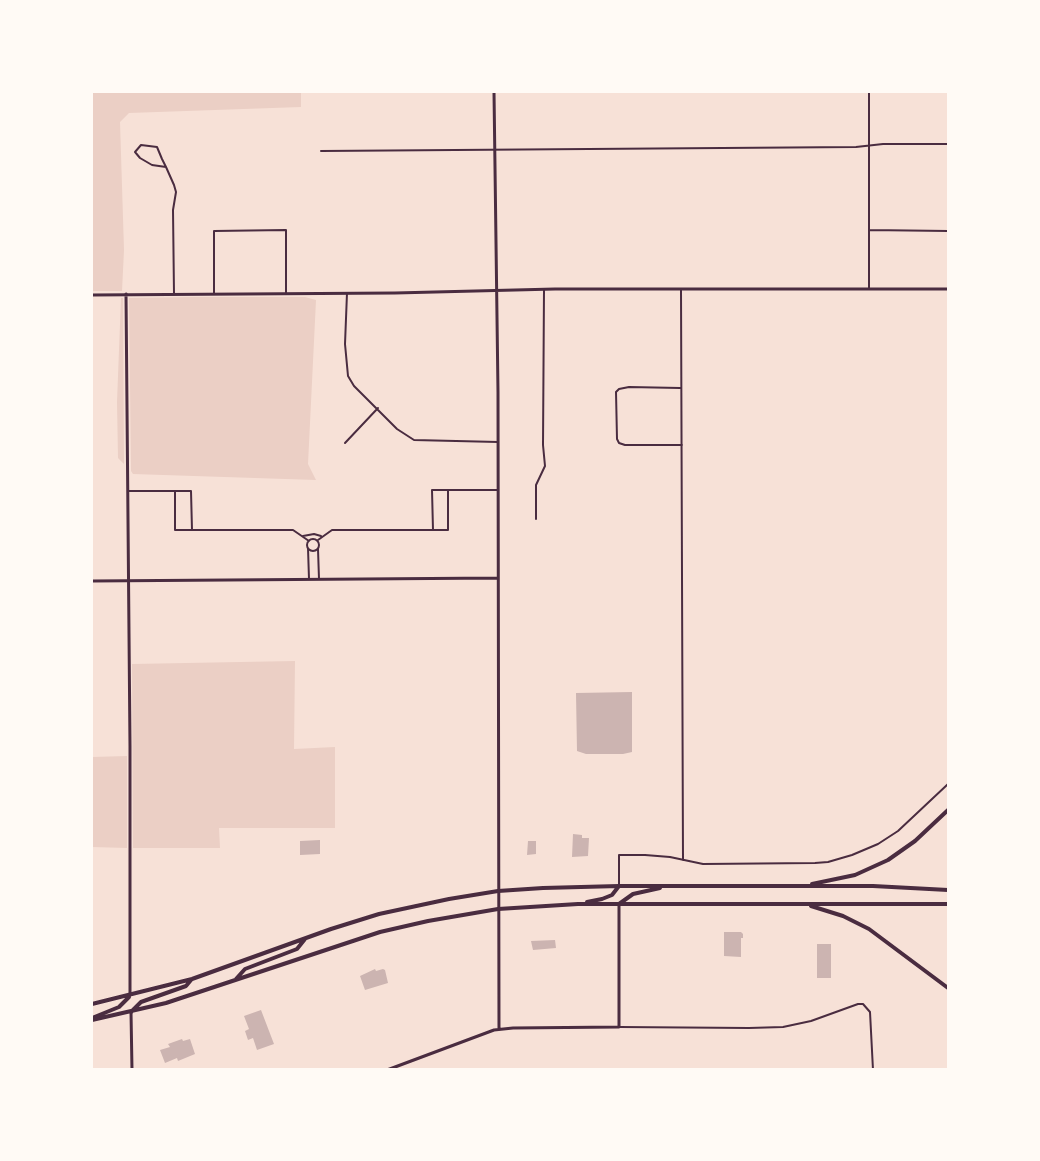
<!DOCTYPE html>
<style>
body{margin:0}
#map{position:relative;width:1040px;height:1161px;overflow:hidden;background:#f7e1d7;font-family:Bitter,serif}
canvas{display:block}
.frame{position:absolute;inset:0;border:93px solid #fffaf5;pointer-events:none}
</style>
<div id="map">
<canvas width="1040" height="1161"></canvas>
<div class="frame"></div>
</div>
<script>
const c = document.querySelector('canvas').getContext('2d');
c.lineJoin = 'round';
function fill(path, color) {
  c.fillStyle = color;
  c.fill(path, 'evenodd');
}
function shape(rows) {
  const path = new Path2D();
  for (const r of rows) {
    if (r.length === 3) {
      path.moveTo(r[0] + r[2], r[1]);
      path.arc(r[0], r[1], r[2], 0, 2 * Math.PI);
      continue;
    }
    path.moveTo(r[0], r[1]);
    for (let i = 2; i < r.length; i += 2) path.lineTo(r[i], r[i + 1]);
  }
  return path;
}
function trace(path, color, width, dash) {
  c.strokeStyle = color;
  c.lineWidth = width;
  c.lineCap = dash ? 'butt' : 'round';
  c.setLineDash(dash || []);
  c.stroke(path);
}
fill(shape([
 [92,92,301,92,301,107,129,113,120,122,124,250,122,291,92,291],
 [194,297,305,297,316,300,308,464,316,480,133,474,131,471,129,298],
 [121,298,123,298,124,464,118,458,117,402],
 [295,661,294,749,335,747,335,828,219,828,220,848,133,848,132,664],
 [127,756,127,848,92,847,92,757]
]), '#ebcfc5');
fill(shape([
 [632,692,632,752,623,754,586,754,577,751,576,693],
 [573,834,582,835,582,838,589,838,588,856,572,857],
 [320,840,320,854,300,855,300,841],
 [528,841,536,841,536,854,527,855],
 [724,932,741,932,743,934,743,938,741,938,741,957,724,956],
 [555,940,556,948,533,950,531,941],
 [817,944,831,944,831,978,817,978],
 [375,969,376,971,383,969,385,970,388,983,365,990,360,976],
 [261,1010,274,1044,257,1050,253,1038,248,1040,245,1031,249,1029,244,1016],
 [182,1039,183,1041,190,1039,195,1054,178,1061,177,1058,165,1063,160,1050,170,1047,168,1044]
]), '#ccb4b1');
trace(shape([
 [869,92,869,288],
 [321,151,856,147,883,144,948,144],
 [166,167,152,165,140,158,135,152,141,145,157,147,162,159,166,167,174,185,176,192,173,210,174,294],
 [869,230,948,231],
 [681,290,683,860],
 [214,293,214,231,286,230,286,293],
 [347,293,345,344,348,376,354,386,397,429,414,440,498,442],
 [680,388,629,387,619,389,616,392,617,439,619,443,625,445,682,445],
 [345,443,378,408],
 [448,490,498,490],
 [128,491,175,491],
 [536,519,536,485,545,466,543,445,544,289],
 [192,530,191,491,175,491,175,530,293,530,309,541],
 [303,536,314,534,321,536],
 [313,545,6],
 [318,540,332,530,448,530,448,490,432,490,433,530],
 [308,548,309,579],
 [318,549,319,579],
 [619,886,619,855,645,855,670,857,703,864,815,863,828,862,852,855,878,844,898,831,948,784],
 [619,1027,749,1028,783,1027,811,1021,858,1004,863,1004,870,1012,873,1070]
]), '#4a2c40', 2);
trace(shape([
 [494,92,498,392,499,1029],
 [126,294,130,746,130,994],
 [92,295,395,293,555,289,948,289],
 [92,581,498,578],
 [131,1012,132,1070],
 [387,1070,494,1030,513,1028,619,1027,619,904]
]), '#4a2c40', 3);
trace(shape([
 [812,884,855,875,888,860,915,841,948,810],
 [587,902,602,899,612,895,619,886],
 [619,904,633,894,660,888],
 [811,906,843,916,869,929,948,988],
 [236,979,245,969,297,949,305,939],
 [92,1004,192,979,331,929,379,914,449,899,498,891,543,888,619,886,873,886,948,890],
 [131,1012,141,1002,186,986,191,980],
 [92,1018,119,1007,129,997],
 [92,1020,166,1003,380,932,428,921,498,909,578,904,948,904]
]), '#4a2c40', 4);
</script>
